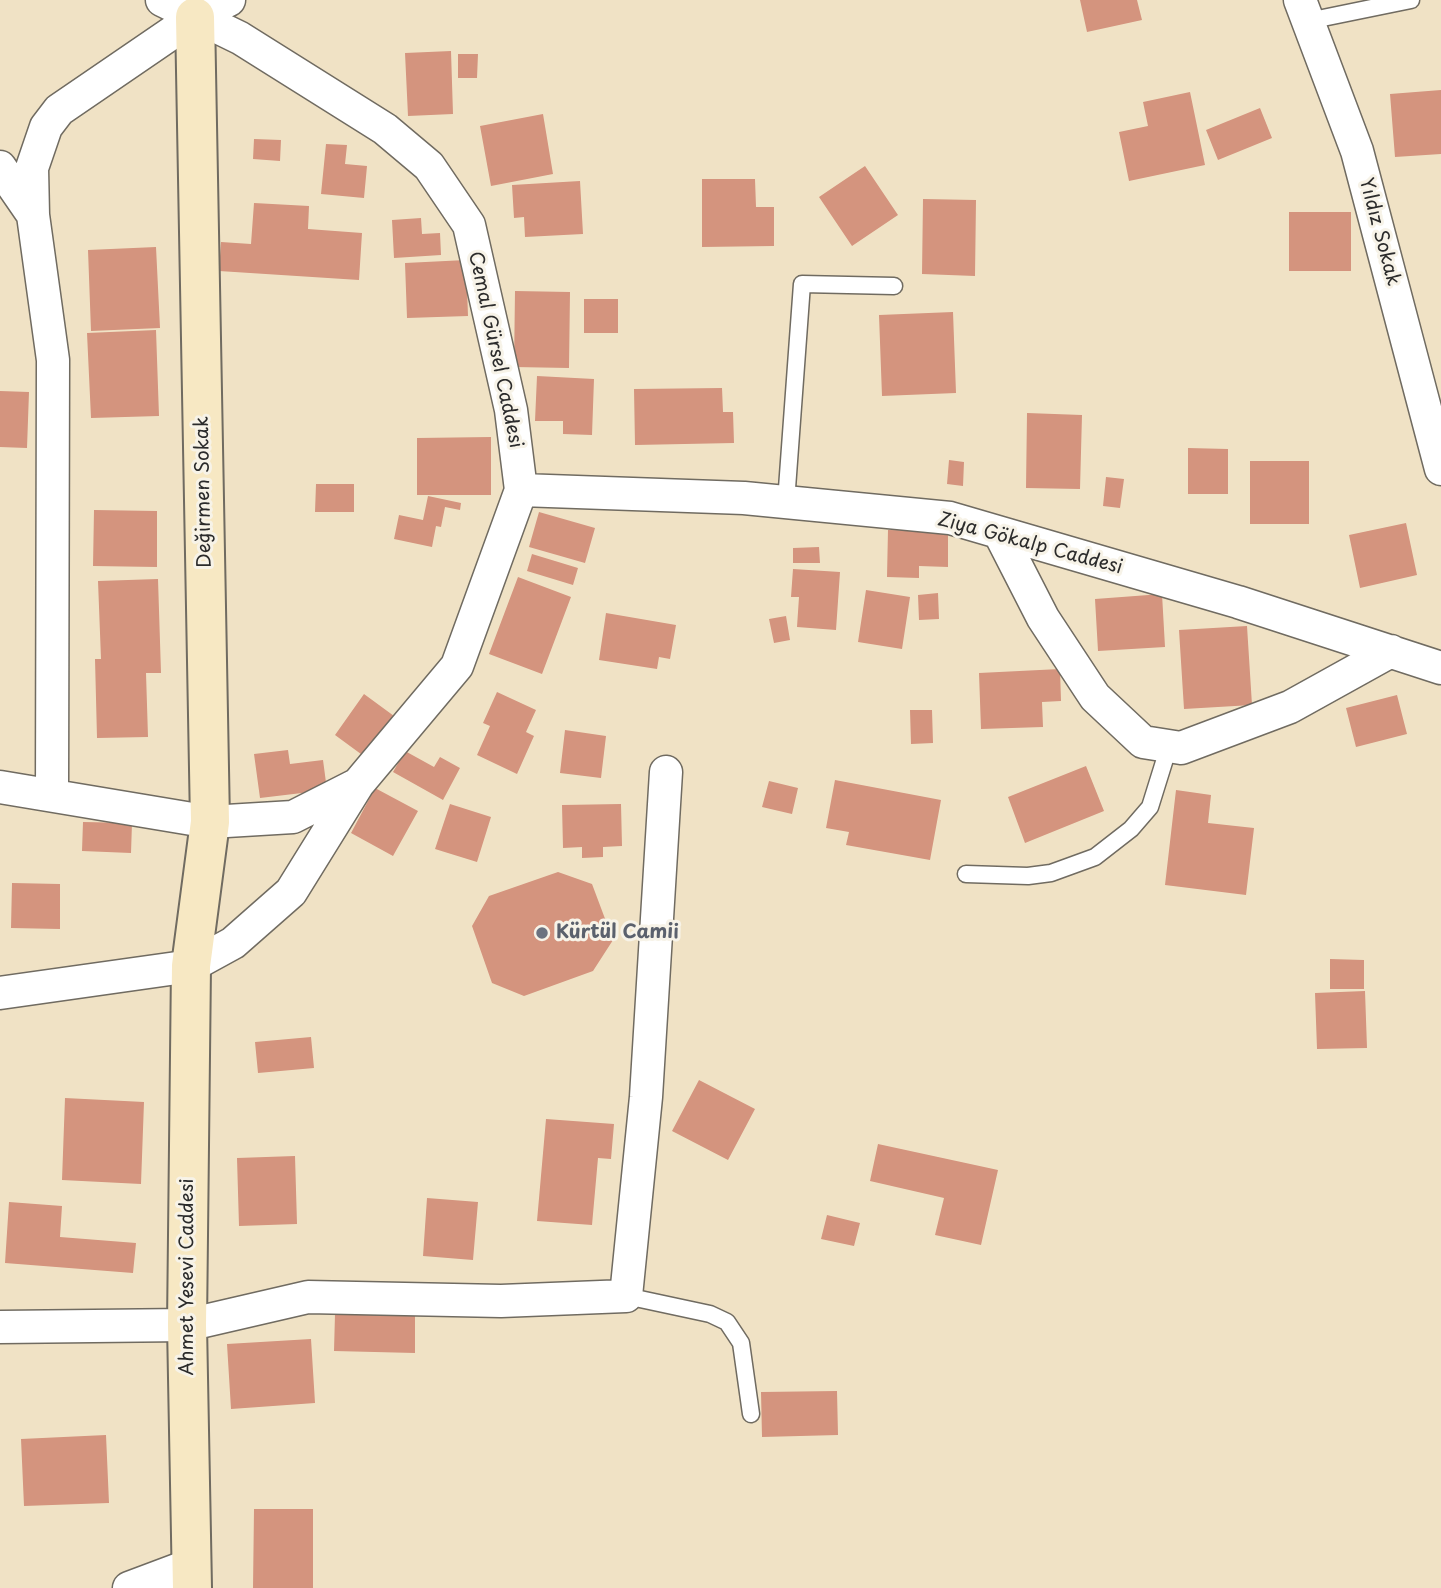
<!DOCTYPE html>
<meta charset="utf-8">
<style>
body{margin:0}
canvas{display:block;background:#f0e2c5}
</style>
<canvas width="1441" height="1588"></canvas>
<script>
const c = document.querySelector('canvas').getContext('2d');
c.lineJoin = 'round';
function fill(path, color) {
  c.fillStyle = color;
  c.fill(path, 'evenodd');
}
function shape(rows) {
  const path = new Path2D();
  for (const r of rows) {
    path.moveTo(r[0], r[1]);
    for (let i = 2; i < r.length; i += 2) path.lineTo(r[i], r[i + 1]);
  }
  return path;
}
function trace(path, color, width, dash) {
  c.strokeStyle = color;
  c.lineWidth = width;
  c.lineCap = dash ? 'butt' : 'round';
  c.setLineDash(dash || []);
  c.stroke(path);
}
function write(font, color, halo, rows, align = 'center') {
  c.font = font + ' "Playpen Sans",sans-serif';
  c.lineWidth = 6;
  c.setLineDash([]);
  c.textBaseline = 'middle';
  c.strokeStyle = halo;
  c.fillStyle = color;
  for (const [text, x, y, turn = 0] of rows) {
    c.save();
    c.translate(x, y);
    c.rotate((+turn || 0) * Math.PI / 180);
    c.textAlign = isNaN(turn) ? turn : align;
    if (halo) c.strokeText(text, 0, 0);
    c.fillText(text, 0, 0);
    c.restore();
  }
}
fill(shape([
 [1080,0,1137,0,1142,20,1087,32],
 [451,51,453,114,408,116,405,53],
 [458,54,478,54,477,78,458,78],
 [1441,90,1441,154,1395,157,1390,94],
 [1190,92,1205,165,1129,181,1119,132,1148,126,1143,102],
 [1260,108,1272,138,1218,160,1206,130],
 [543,114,553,174,491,186,480,126],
 [254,139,281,140,280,161,253,159],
 [326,144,347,145,345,164,367,166,364,198,321,194],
 [865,166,898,215,852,246,819,197],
 [702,179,755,179,756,207,774,207,774,246,702,247],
 [580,181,583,234,525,237,524,217,514,218,512,185],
 [923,199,976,200,975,276,922,274],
 [254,203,309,206,308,229,362,233,359,280,219,271,221,242,251,244],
 [1289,212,1351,212,1351,271,1289,271],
 [421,218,422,234,440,233,441,255,394,258,392,220],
 [156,247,160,328,91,331,88,250],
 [466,260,468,316,407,318,405,263],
 [515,291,570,292,569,368,514,367],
 [584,299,618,299,618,333,584,333],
 [953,312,956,393,882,396,879,315],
 [156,330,159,416,91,418,87,333],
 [537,376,594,379,592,435,563,434,563,421,535,421],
 [722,388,723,412,733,412,734,443,635,445,634,389],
 [0,391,29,392,27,448,0,447],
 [1027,413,1082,415,1080,489,1026,488],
 [491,437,491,495,417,495,417,438],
 [1188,448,1228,449,1228,494,1188,494],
 [949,460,964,462,963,486,947,484],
 [1250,461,1309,461,1309,524,1250,524],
 [1106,477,1124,479,1120,508,1103,506],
 [316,484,354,484,354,512,315,512],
 [428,496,461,503,460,510,445,507,441,527,436,526,432,547,394,539,399,515,423,520],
 [94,510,157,511,157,567,93,566],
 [539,512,595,528,585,563,529,547],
 [1406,523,1417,575,1360,588,1349,535],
 [888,530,948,531,948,567,919,566,919,578,887,577],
 [819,547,820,563,793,563,793,548],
 [532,554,578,568,573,585,527,571],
 [793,569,840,572,836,630,797,627,799,597,791,597],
 [518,577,571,597,542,674,489,654],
 [158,579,161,673,146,673,148,737,97,738,95,659,101,659,98,581],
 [866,590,910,597,902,649,858,642],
 [938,593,939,619,919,620,918,595],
 [1162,594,1165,647,1098,651,1095,599],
 [606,613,676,625,670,659,659,657,657,669,599,660],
 [786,616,790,640,774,643,769,619],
 [1247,626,1252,705,1184,709,1179,630],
 [1060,669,1061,701,1042,702,1043,727,981,729,979,673],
 [497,692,536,710,526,732,534,736,517,774,477,755,490,726,483,723],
 [364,694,394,716,365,757,335,735],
 [1397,695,1407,734,1356,747,1346,708],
 [910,710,932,710,933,743,911,744],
 [565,730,606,736,601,778,560,773],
 [288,750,290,764,323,760,327,790,260,798,254,754],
 [405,751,434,767,440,757,460,768,443,800,393,772],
 [1086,766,1104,811,1025,843,1008,797],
 [835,780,941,800,930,860,846,845,849,832,826,828],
 [769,781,798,788,792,814,762,807],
 [375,788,418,811,393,856,351,833],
 [1176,790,1211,795,1208,823,1254,828,1246,895,1165,885],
 [450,804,491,817,477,862,435,849],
 [621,804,622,846,603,847,603,857,582,858,582,847,563,848,562,805],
 [83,822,132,823,131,853,82,851],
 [558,872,592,884,613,940,593,971,524,996,492,983,472,926,489,896],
 [12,883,60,884,60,929,11,928],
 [1330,959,1364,960,1364,989,1330,989],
 [1365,991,1367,1048,1317,1049,1315,993],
 [311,1037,314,1068,258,1073,255,1042],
 [699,1080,755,1109,728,1160,672,1131],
 [65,1098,144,1102,141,1184,62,1180],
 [546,1119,614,1124,611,1159,598,1158,592,1225,537,1221],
 [878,1144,998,1170,981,1245,935,1235,944,1198,870,1181],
 [295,1156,297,1224,239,1226,237,1158],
 [427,1198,478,1202,473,1260,423,1256],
 [9,1202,62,1206,60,1237,136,1243,133,1273,5,1263],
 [827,1215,860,1223,854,1246,821,1239],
 [335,1314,415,1315,415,1353,334,1351],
 [311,1339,315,1403,231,1409,227,1344],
 [837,1391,838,1435,762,1437,761,1392],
 [106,1435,109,1503,24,1506,21,1439],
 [254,1509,313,1509,313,1588,253,1588]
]), '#d4947e');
const lane = shape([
 [1308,21,1411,0],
 [786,502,802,284,894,286],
 [966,874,1028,876,1051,873,1095,857,1131,829,1150,807,1169,746],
 [626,1296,710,1314,727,1322,741,1343,751,1414]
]);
const street = shape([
 [1300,0,1357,151,1441,469],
 [0,167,33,215],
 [521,490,744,498,950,518,1238,602,1441,668],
 [1000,534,1043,618,1095,697,1143,742,1181,748,1290,707,1391,651],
 [0,787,210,822,293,817,358,784,457,666,521,490,511,410,469,225,429,166,385,129,240,38,162,0],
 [52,794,53,360,33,215,32,168,46,127,59,110,195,17,229,0],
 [0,993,191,966,233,943,291,892,358,784],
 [0,1327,187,1325,308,1297,501,1301,626,1296,646,1097,666,772],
 [129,1588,193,1564]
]);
const secondary = shape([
 [192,1588,187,1325,191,966,210,822,195,17]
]);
trace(lane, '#706b61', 19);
trace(street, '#706b61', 35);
trace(secondary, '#706b61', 42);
trace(lane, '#fff', 16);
trace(street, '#fff', 32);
trace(secondary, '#f7e8c3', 38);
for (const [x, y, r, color] of [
 [542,933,7,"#6b7280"]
]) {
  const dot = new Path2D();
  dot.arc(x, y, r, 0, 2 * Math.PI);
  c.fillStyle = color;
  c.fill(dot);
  trace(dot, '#f7f3e8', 2.5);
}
write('19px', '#2b2b2b', '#f7f3e8', [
 ["Yıldız Sokak",1379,232,75],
 ["Cemal Gürsel Caddesi",495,350,78],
 ["Değirmen Sokak",204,492,-91],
 ["Ziya Gökalp Caddesi",1030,544,15],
 ["Ahmet Yesevi Caddesi",188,1277,-90]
]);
write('bold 19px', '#5b616d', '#f7f3e8', [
 ["Kürtül Camii",556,933]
], 'left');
</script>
